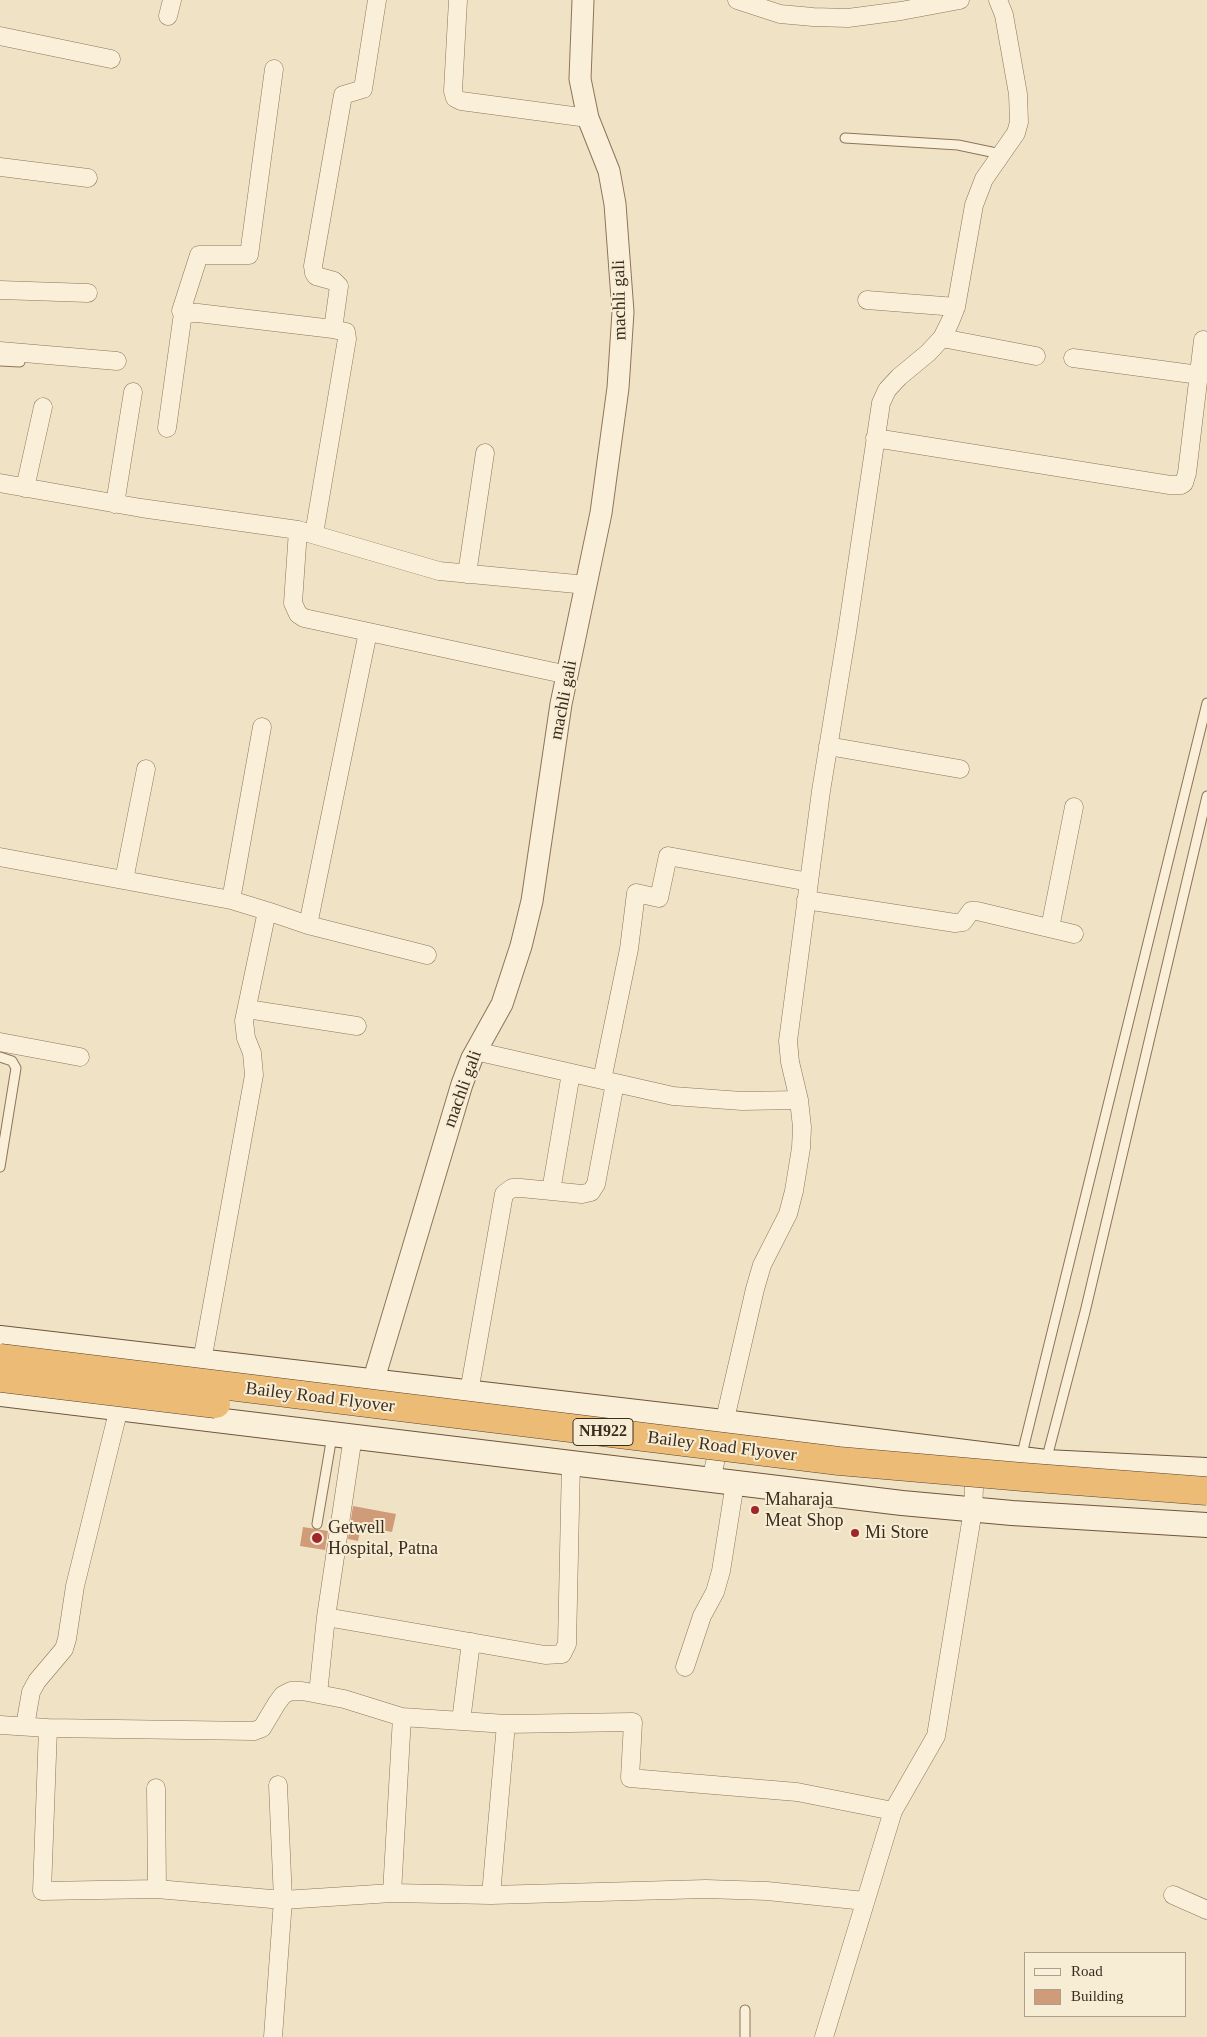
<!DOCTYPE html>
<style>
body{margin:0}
#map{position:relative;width:1207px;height:2037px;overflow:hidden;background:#f0e2c5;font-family:"Times New Roman",serif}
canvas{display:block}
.legend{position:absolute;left:1024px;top:1952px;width:162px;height:65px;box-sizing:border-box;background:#f7edd5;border:1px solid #aca08c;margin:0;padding:6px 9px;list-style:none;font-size:15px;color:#3c2c1e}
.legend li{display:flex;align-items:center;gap:10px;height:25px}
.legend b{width:25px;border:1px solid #aca08c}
</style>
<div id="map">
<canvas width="1207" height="2037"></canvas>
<ul class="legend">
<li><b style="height:6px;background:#faf0d9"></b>Road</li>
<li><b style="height:14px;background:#d09b79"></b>Building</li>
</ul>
</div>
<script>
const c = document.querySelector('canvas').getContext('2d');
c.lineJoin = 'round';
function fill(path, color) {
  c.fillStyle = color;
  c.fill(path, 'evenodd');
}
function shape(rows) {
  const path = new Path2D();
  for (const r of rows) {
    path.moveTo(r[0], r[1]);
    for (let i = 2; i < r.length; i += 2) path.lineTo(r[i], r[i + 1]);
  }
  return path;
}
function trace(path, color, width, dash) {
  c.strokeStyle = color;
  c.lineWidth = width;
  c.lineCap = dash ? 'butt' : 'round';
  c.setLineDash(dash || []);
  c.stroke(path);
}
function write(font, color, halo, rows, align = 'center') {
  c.font = font + ' "Times New Roman",serif';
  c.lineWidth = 4;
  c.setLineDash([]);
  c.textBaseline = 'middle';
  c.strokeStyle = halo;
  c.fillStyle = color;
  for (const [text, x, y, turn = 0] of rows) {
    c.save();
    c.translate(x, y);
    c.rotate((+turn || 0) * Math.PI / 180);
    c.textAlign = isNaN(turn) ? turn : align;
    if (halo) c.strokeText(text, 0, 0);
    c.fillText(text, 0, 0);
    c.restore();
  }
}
fill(shape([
 [353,1506,396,1514,392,1532,361,1526,358,1541,348,1539],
 [303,1527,328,1531,325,1550,300,1546]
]), '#d09b79');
const service = shape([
 [845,138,958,145,1001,154],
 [0,361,20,362],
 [0,1057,12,1061,16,1068,0,1167],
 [1021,1458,1207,703],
 [1046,1461,1085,1312,1207,796],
 [317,1524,332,1436],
 [745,2010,745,2037]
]);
const minor = shape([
 [458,0,453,91,455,98,461,101,588,118],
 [737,0,780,14,813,17,848,18,901,11,960,0],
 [168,16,172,0],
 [0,36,111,59],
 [0,167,88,178],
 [0,290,88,293],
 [867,300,956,307],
 [191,312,181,311,199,255,249,255,274,69],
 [333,329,339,286,334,281,316,276,314,273,313,266,343,95,363,89,377,0],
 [942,338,1036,356],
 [0,351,117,361],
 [1073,358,1199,375],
 [167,428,182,320,185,314,198,313,333,329,346,332,347,339,314,534],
 [875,438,1170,485,1181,485,1184,483,1187,473,1203,340],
 [0,483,141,508,298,530,439,571,587,585],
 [25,488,43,407],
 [115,504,133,392],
 [298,530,293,603,298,614,304,618,568,675],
 [467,574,485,453],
 [828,746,960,769],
 [0,857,231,900,267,911,244,1021,246,1038,252,1053,254,1075,200,1372],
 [124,880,146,769],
 [231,900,262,727],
 [806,900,955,923,963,922,971,911,977,911,1074,934],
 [267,911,308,925,427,955],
 [308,925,368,632],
 [1050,928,1074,807],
 [247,1009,357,1026],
 [0,1042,80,1057],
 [475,1051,673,1096,742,1101,799,1100],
 [602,1080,629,949,636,893,659,898,668,856,809,882],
 [551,1191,571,1073],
 [469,1392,504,1194,512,1188,521,1188,582,1194,591,1192,596,1184,615,1083],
 [353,1436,326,1617,545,1655,562,1654,567,1644,571,1463],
 [711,1480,755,1289,762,1265,788,1214,794,1191,801,1148,802,1127,799,1100,790,1062,788,1041,821,791,847,632,881,403,887,390,899,377,928,353,942,338,950,322,956,307,974,205,984,179,1016,133,1019,122,1018,94,1004,15,998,0],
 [685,1667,702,1616,715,1592,721,1571,735,1483],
 [318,1694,326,1617],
 [461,1721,471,1642],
 [0,1725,48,1728,254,1731,262,1728,277,1703,283,1695,291,1691,302,1691,344,1699,402,1717,506,1724,633,1722,630,1778,797,1792,893,1811,824,2037],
 [25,1726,31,1692,37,1681,64,1649,67,1639,75,1586,119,1408],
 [48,1728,42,1891,157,1889,283,1900,392,1893,491,1895,506,1724],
 [156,1788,157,1889],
 [893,1811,936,1736,973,1510,975,1464],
 [392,1893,402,1717],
 [491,1895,706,1889,767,1891,865,1901],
 [1173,1895,1207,1910],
 [273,2037,283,1900,278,1785]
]);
const tertiary = shape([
 [373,1382,462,1084,472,1058,502,1004,521,946,532,901,561,704,601,513,618,388,623,312,615,204,609,171,588,118,580,79,583,0]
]);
const secondary = shape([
 [0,1338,723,1422,1046,1462,1207,1470],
 [0,1394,902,1503,1012,1513,1207,1525]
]);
trace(service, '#8d745a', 11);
trace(minor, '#8d745a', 19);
trace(tertiary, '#8d745a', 23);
trace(secondary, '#6f553d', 26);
trace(service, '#faf0d9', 9);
trace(minor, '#faf0d9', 18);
trace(tertiary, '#faf0d9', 21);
trace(secondary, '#faf0d9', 24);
const trunkBridge = shape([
 [0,1358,839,1461,1023,1477,1207,1491],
 [0,1378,216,1404]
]);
trace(trunkBridge, '#5a422e', 29, []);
trace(trunkBridge, '#ecbc76', 28);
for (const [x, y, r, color] of [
 [755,1510,5,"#9f272a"],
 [855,1533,5,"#9f272a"],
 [317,1538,6,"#9f272a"]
]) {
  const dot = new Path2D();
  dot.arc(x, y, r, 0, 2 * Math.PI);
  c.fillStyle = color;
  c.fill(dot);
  trace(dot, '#f7edd5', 2);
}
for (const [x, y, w] of [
 [603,1432,60]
]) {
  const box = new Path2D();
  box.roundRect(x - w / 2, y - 13.5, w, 27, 4);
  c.fillStyle = '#f7edd5';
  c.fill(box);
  trace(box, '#3c2c1e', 1);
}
write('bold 16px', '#3c2c1e', null, [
 ["NH922",603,1432]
]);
write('18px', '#3c2c1e', '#f7edd5', [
 ["machli gali",620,300,-91],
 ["machli gali",564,700,-79],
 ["machli gali",463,1089,-70],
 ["Bailey Road Flyover",320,1398,7],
 ["Bailey Road Flyover",722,1447,7]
]);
write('18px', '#3c2c1e', '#f7edd5', [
 ["Maharaja",765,1500],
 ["Meat Shop",765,1521],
 ["Getwell",328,1528],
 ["Hospital, Patna",328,1549],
 ["Mi Store",865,1533]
], 'left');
</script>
